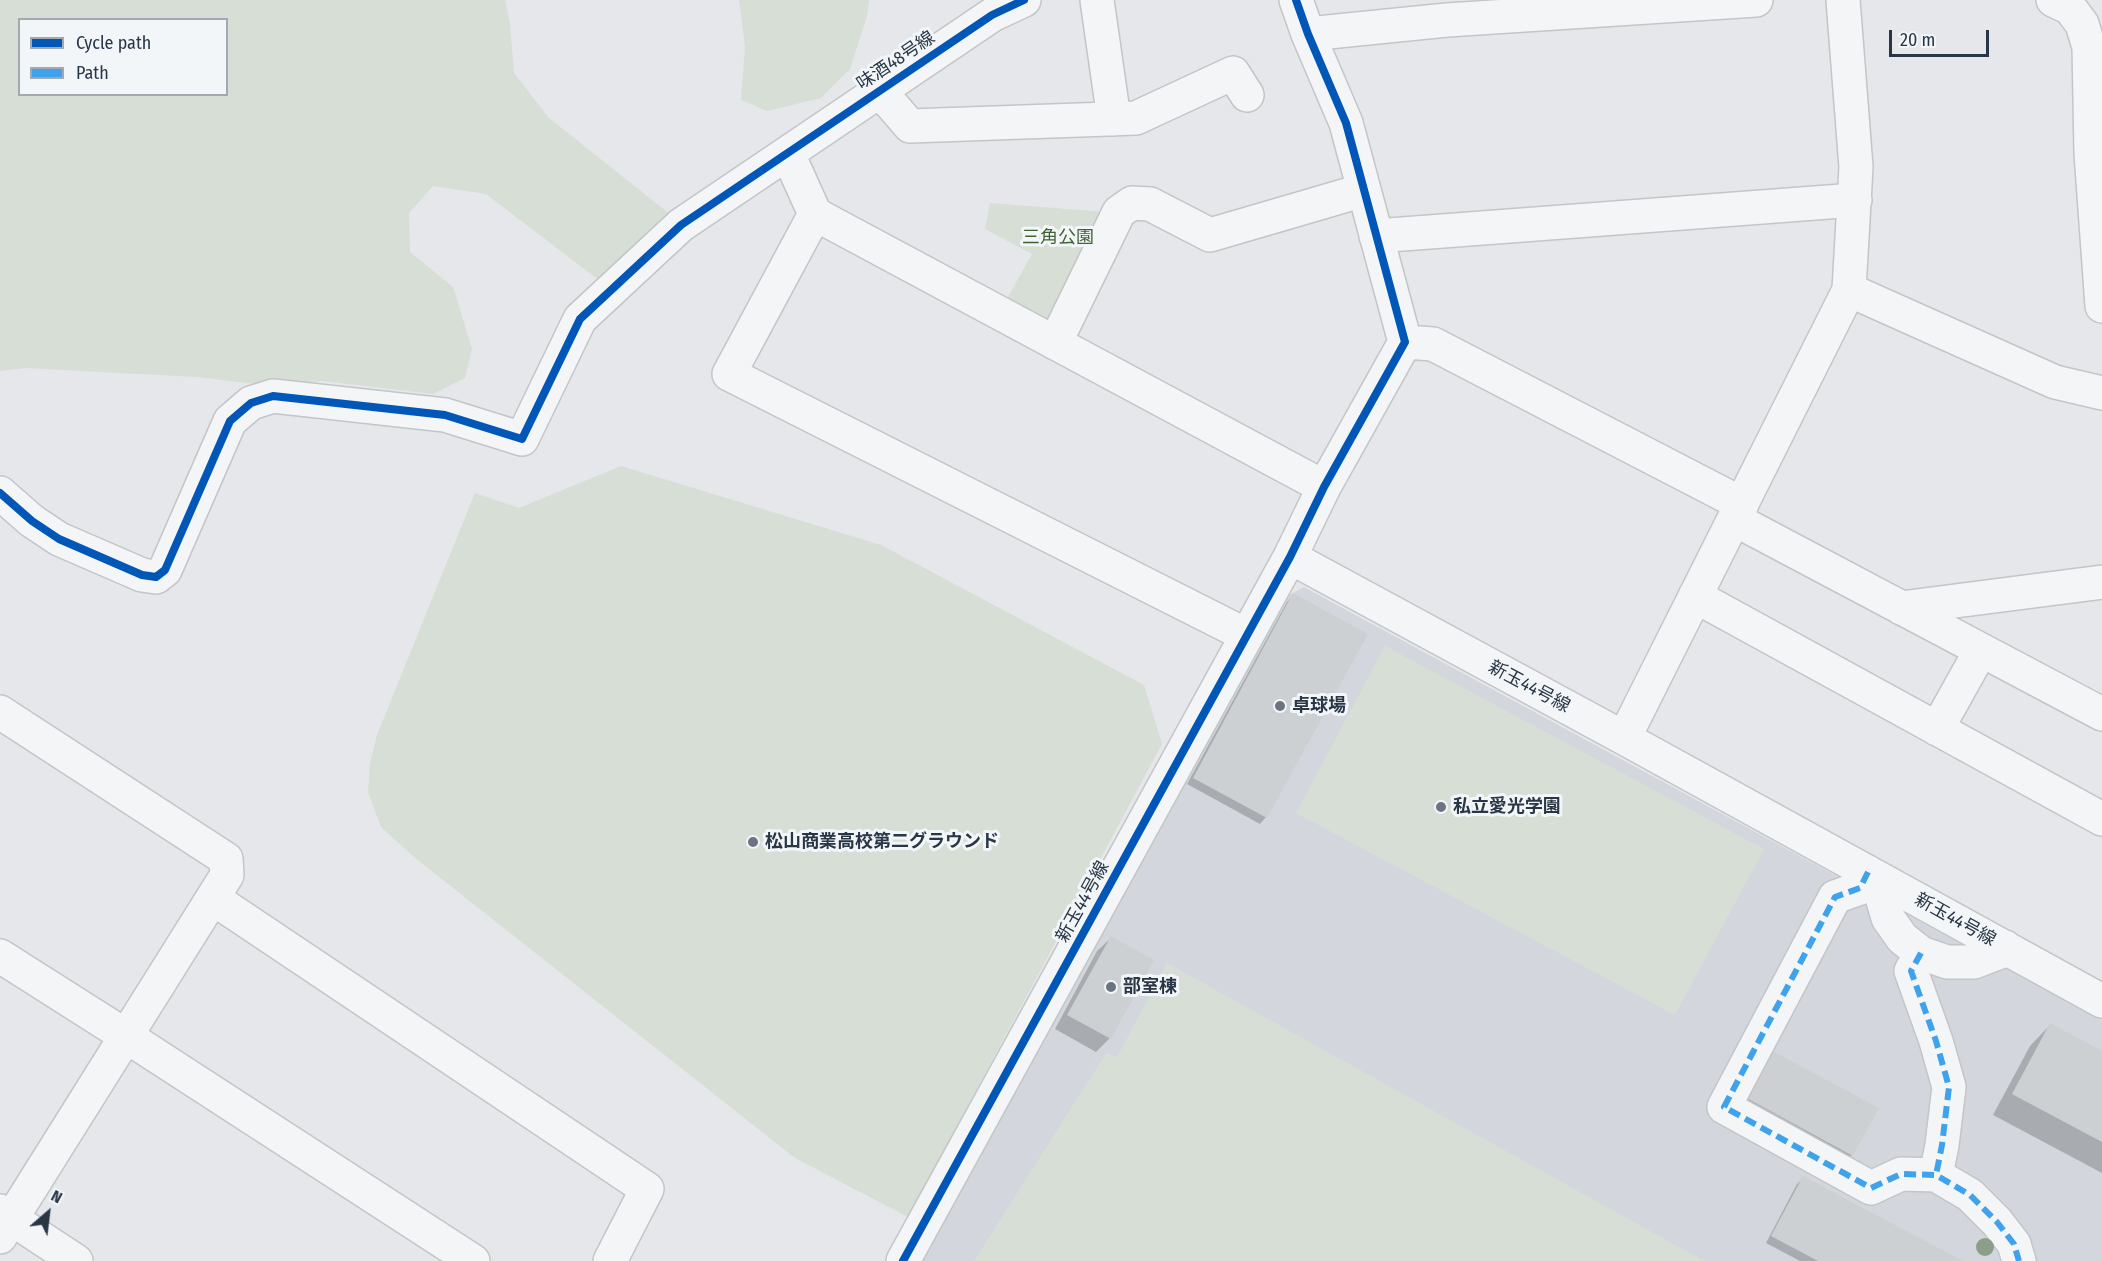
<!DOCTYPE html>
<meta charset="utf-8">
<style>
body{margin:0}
#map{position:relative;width:2102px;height:1261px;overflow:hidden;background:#e5e7ea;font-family:"Fira Sans Condensed",sans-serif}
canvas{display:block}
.legend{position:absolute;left:18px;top:18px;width:210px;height:78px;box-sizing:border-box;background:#f3f6f9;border:2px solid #a2a9b1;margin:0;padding:8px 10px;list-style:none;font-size:18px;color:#293646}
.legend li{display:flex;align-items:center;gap:12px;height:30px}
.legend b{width:30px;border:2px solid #a2a9b1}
.north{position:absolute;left:18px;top:1183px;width:60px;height:60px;-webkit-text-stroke:4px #f3f6f9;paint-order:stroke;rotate:28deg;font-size:16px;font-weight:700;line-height:24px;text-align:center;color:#293646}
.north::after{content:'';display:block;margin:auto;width:21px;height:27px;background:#293646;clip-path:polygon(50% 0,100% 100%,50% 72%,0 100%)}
.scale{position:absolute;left:1889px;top:30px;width:100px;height:27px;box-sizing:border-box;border:3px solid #293646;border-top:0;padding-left:8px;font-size:18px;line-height:21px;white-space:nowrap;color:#293646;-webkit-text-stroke:4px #f3f6f9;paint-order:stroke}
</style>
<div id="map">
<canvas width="2102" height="1261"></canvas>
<ul class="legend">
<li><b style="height:8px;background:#0057b8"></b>Cycle path</li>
<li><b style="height:8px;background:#3ea3ec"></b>Path</li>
</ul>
<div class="north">N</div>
<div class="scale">20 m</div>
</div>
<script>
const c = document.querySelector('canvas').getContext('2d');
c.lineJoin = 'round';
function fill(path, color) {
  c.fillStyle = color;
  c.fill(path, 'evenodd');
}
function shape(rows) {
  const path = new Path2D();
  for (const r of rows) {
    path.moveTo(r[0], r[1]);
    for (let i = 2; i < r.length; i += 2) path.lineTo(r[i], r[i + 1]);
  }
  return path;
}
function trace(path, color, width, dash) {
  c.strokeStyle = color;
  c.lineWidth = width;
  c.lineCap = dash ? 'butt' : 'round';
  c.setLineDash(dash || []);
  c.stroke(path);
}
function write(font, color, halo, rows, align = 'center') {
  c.font = font + ' "Fira Sans Condensed","Noto Sans JP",sans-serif';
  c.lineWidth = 6;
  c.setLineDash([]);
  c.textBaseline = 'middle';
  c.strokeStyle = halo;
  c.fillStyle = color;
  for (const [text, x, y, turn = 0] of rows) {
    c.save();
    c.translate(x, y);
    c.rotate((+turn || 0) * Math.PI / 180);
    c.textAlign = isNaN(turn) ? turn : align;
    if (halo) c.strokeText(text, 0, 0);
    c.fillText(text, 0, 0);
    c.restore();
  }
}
fill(shape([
 [1304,587,2102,1020,2102,1261,922,1261,1289,595]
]), '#d3d7dd');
fill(shape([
 [0,0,505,0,510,24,514,73,549,118,676,219,600,281,486,194,433,186,409,213,410,252,453,287,472,349,465,378,433,394,323,381,263,385,197,377,26,368,0,371],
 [20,20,226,20,226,94,20,94],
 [739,0,869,0,867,16,850,69,821,98,767,111,741,100,745,46],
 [990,203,1105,212,1047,332,1003,306,1032,254,985,229],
 [621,466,881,545,1144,685,1162,744,908,1217,795,1158,414,857,381,827,368,792,370,763,377,735,475,493,519,508],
 [1385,646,1764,849,1675,1015,1296,813],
 [1167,963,1704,1261,974,1261,1106,1053,1117,1057]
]), '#d6ded5');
fill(shape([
 [1293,595,1266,817,1260,824,1187,784,1287,602],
 [1111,938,1110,1038,1096,1052,1055,1029,1097,951],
 [2050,1025,2102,1053,2102,1173,1993,1115,2030,1046],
 [1761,1056,1852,1155,1845,1161,1736,1102],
 [1804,1178,1960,1261,1800,1261,1766,1243,1797,1184]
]), '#0003');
fill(shape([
 [1293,593,1368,634,1267,818,1193,778],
 [1111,936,1154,960,1111,1039,1067,1015],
 [2050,1023,2102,1051,2102,1142,2012,1094],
 [1767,1048,1879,1108,1853,1156,1741,1095],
 [1803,1176,1963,1261,1818,1261,1771,1236]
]), '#cdd0d3');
const minor = shape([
 [1097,0,1114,119],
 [2053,0,2070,8,2082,24,2089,47,2091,153,2102,306],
 [1308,34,1447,20,1756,0],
 [879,90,910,126,1136,118,1233,73,1247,95],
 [788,154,815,214,1324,487],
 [815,214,729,374,1246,635],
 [1376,236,1855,200],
 [1849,290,2055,382,2102,393],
 [1405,342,1433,344,1742,504],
 [1055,343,1119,212,1132,203,1150,204,1210,235,1364,190],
 [0,493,32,521,59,539,142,575,156,577,165,570,230,421,251,403,273,396,445,415,522,439,580,319,681,225,992,15,1024,0],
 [1734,519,2102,714],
 [1290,557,1624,738,2102,1001],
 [1695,596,2102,819],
 [1901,608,2102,582],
 [0,712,226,859,227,875,0,1237],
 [1937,729,1981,650],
 [1624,738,1849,290,1856,167,1843,0],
 [1868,872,1860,888,1835,897,1724,1107,1871,1188,1901,1174,1936,1175,1970,1195,1997,1222,2014,1244,2019,1261],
 [1881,880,1881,894,1888,918,1902,938,1921,953,1947,962,1974,962,2000,952,2005,947],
 [214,899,647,1189,610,1261],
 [1921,953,1911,971,1936,1041,1949,1087,1942,1145,1936,1175],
 [0,956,126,1036,473,1261],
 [0,1211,76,1261],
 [903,1261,1290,557,1324,487,1405,342,1346,123,1308,34,1296,0]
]);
trace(minor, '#c3c5c8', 36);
trace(minor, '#f4f5f7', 33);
trace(shape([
 [1868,872,1860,888,1835,897,1724,1107,1871,1188,1901,1174,1936,1175,1970,1195,1997,1222,2014,1244,2019,1261],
 [1921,953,1911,971,1936,1041,1949,1087,1942,1145,1936,1175]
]), '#3ea3ec', 6, [12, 6]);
trace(shape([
 [0,493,32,521,59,539,142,575,156,577,165,570,230,421,251,403,273,396,445,415,522,439,580,319,681,225,992,15,1024,0],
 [903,1261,1290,557,1324,487,1405,342,1346,123,1308,34,1296,0]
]), '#0057b8', 8);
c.fillStyle = '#8b9e87';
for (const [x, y] of [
 [1985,1247]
]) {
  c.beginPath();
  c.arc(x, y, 9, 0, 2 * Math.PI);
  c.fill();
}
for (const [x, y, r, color] of [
 [1280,706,6,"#6b747f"],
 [1441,807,6,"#6b747f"],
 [753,842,6,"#6b747f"],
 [1111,987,6,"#6b747f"]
]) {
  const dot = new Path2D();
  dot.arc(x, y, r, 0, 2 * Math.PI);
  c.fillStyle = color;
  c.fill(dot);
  trace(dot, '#f3f6f9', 2);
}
write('18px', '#293646', '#f3f6f9', [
 ["味酒48号線",896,61,-34],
 ["新玉44号線",1529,687,28],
 ["新玉44号線",1083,902,-61],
 ["新玉44号線",1955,920,29]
]);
write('18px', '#426236', '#f3f6f9', [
 ["三角公園",1058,238]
]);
write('bold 18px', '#293646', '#f3f6f9', [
 ["卓球場",1292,706],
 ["私立愛光学園",1453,807],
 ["松山商業高校第二グラウンド",765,842],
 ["部室棟",1123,987]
], 'left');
</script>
